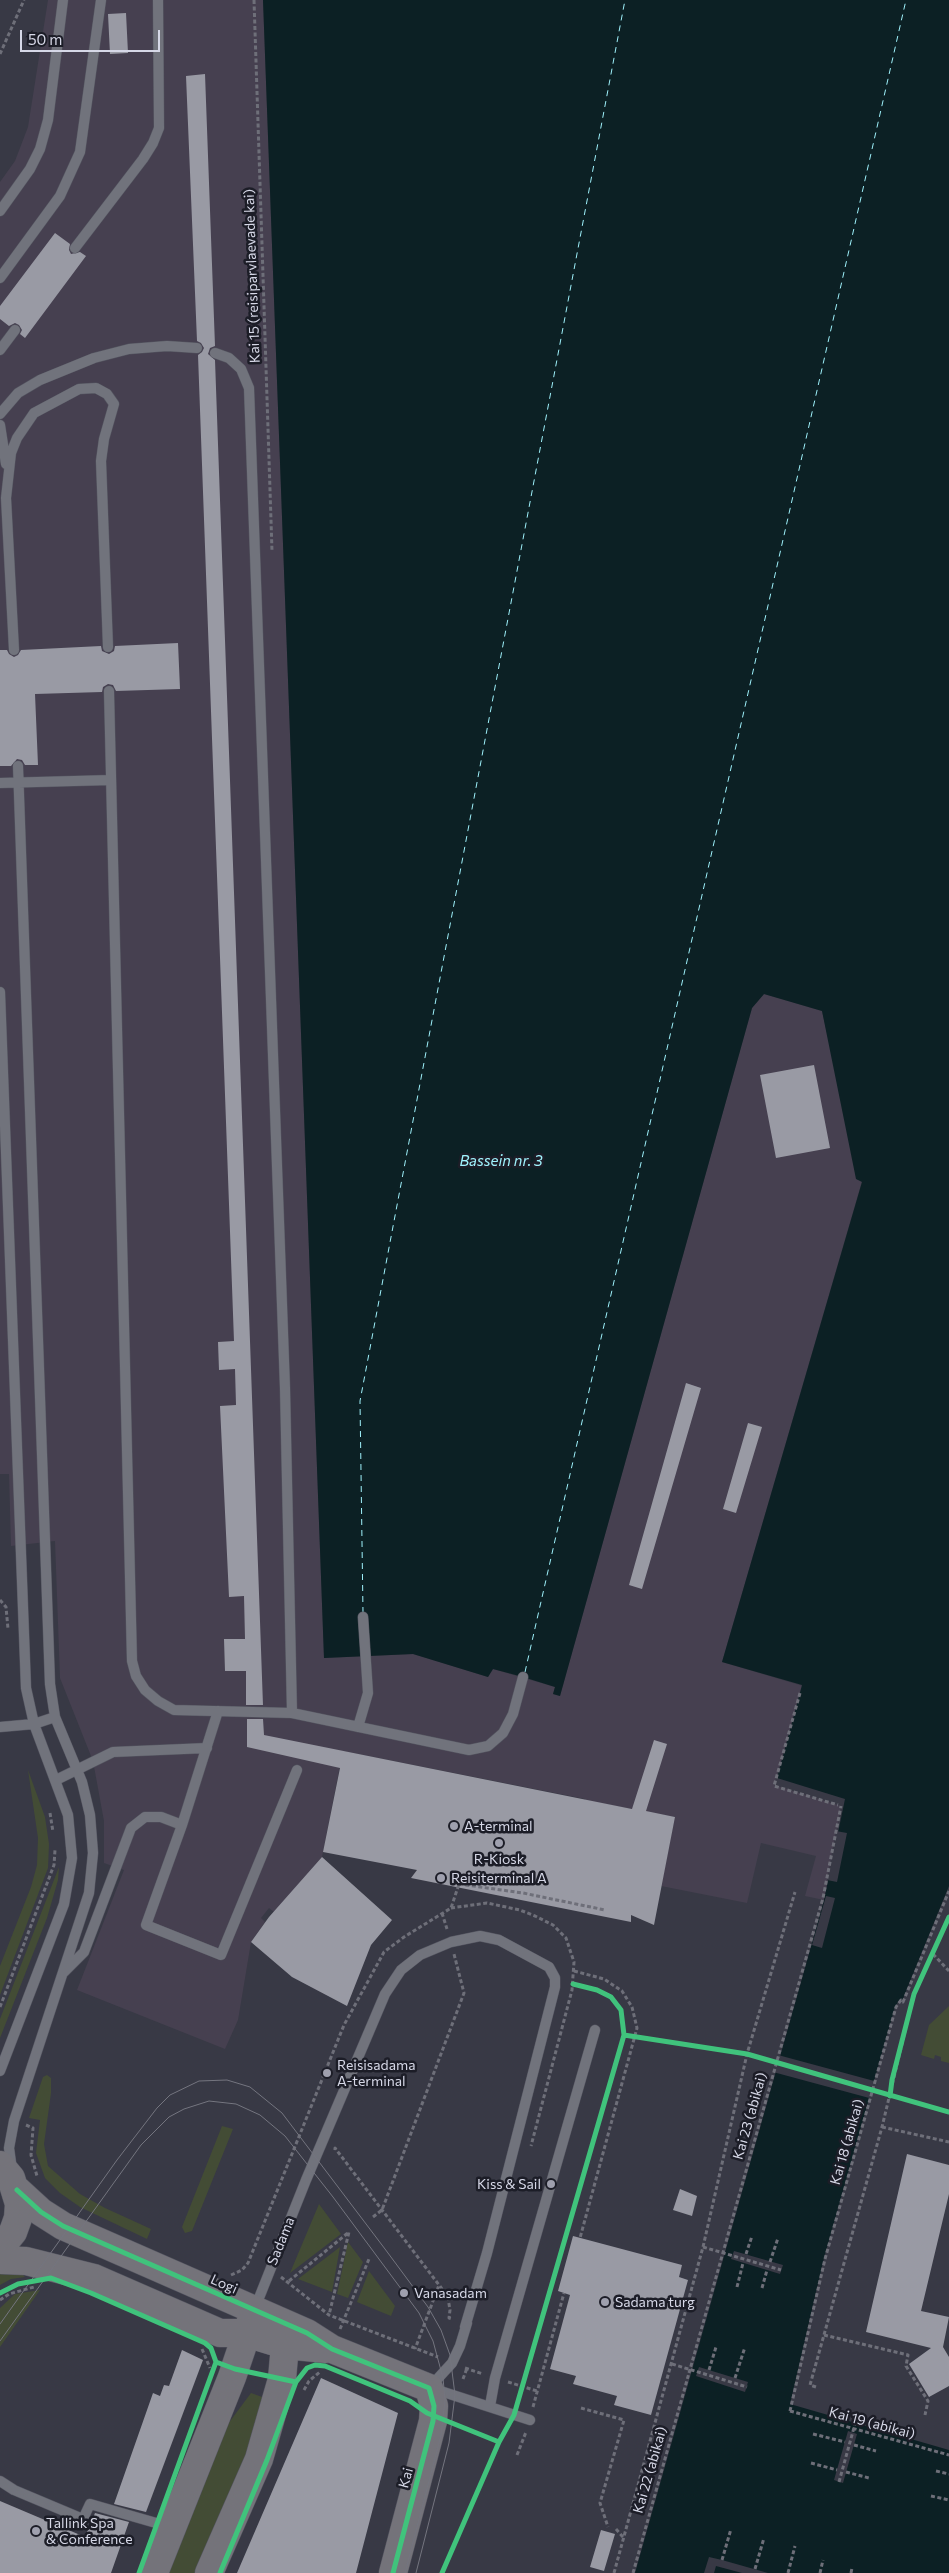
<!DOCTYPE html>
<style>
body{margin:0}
#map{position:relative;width:949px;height:2573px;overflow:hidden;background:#383945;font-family:Commissioner,sans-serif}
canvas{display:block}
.scale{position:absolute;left:20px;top:30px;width:140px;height:22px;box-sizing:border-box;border:2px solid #d6d8e7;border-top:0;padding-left:6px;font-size:15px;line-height:18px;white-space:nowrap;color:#d6d8e7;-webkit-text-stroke:4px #1c1d27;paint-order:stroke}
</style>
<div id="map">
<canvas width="949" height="2573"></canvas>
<div class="scale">50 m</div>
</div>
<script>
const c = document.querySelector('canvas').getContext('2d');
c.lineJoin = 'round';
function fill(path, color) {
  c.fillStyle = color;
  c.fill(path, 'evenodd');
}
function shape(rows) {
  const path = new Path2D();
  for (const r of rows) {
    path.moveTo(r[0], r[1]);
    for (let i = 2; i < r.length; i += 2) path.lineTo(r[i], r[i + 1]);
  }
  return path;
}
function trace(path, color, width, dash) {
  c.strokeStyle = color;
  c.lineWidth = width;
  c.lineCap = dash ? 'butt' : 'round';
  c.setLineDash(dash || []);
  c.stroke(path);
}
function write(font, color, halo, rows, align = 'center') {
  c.font = font + ' Commissioner,sans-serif';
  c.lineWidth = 5;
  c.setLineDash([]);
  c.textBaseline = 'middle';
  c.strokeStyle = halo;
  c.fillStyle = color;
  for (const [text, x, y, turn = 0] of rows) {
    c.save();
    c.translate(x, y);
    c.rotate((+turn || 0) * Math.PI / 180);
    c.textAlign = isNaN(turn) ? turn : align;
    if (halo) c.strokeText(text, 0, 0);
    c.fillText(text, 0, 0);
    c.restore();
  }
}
fill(shape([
 [48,0,263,0,324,1658,413,1654,488,1677,493,1669,555,1687,553,1694,560,1696,752,1008,764,994,822,1011,862,1181,722,1662,803,1686,774,1785,841,1806,824,1900,805,1896,816,1856,761,1843,747,1903,661,1886,675,1817,599,1803,565,1900,585,1799,343,1751,322,1857,274,1912,269,1908,261,1918,265,1922,251,1942,238,2020,225,2049,77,1990,124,1870,104,1863,104,1821,93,1761,60,1678,55,1541,11,1546,9,1474,0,1474,0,182,15,161,28,127]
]), '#464050');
fill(shape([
 [28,1770,45,1817,49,1844,48,1868,0,1995,0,1966,31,1887,37,1865,38,1838],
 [59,1867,58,1880,47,1918,0,2038,0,2019],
 [949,2006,949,2063,941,2061,941,2057,935,2055,934,2059,921,2055,929,2025],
 [47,2075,51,2078,51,2093,44,2144,48,2166,80,2194,105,2208,151,2229,147,2239,80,2207,60,2193,45,2178,36,2153,40,2120,29,2118,43,2077],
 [222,2126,233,2129,192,2231,185,2233,182,2227],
 [319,2204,341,2234,290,2273],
 [348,2242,363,2262,348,2298,337,2294],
 [340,2247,332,2292,298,2279],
 [369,2271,395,2306,391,2316,357,2302],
 [0,2274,23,2275,25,2277,11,2279,0,2285],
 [40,2290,0,2347,0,2308,15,2294],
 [251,2393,265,2398,252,2445,200,2573,168,2573,219,2436]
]), '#434c35');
fill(shape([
 [263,0,949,0,949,1886,902,2001,900,1999,895,2007,824,2258,790,2404,949,2450,949,2573,635,2573,824,1900,845,1799,777,1778,802,1685,722,1662,862,1182,856,1179,822,1011,764,994,752,1008,560,1696,553,1694,555,1687,523,1677,493,1669,488,1677,413,1654,324,1658]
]), '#0c2024');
fill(shape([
 [836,1831,847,1833,837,1882,827,1880],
 [826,1896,835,1898,822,1948,812,1945],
 [778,2055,878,2082,873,2099,773,2072],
 [734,2251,783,2265,780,2274,731,2259],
 [699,2367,748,2382,745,2392,696,2376],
 [848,2431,857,2434,843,2483,834,2480],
 [709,2557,722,2560,768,2573,742,2573,716,2566,714,2573,704,2573]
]), '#383945');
trace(shape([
 [363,1613,360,1401,625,0],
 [525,1672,906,0]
]), '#9ff2fc', 1, [6, 5]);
fill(shape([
 [126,13,128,53,110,54,108,14],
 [205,74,215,346,210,348,208,354,215,360,263,1705,246,1705,246,1671,225,1671,224,1639,245,1639,244,1596,229,1597,220,1406,236,1405,235,1369,219,1370,218,1342,234,1341,198,355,202,352,204,348,201,343,197,341,186,76],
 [55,233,70,244,69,250,71,254,80,252,86,256,25,338,20,334,22,330,19,325,15,323,9,326,0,319,0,306],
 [178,643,180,689,116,691,113,685,108,684,103,687,102,692,35,694,38,765,25,765,22,760,17,759,11,766,0,766,0,650,7,650,9,654,14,657,18,655,21,650,101,646,102,651,109,654,114,651,115,646],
 [814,1065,830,1148,776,1158,760,1075],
 [686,1383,701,1388,642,1589,629,1585],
 [748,1423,762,1427,736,1513,723,1509],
 [247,1719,263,1719,264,1735,632,1809,654,1740,667,1744,646,1811,675,1817,654,1925,631,1915,631,1922,411,1878,417,1870,323,1852,340,1768,247,1747],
 [322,1857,392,1920,371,1945,347,2006,292,1977,251,1942,269,1917],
 [907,2154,949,2165,949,2194,921,2311,949,2317,943,2347,949,2357,949,2386,929,2397,909,2364,931,2348,866,2332],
 [680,2189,697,2196,692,2216,673,2210],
 [573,2236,682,2265,679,2277,688,2280,651,2415,614,2405,617,2396,573,2384,576,2376,550,2369,570,2295,558,2291],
 [182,2350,203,2360,146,2512,114,2504,153,2393,160,2396,164,2385,169,2386],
 [321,2378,398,2413,356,2573,237,2573],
 [0,2501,85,2537,95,2513,129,2522,111,2573,0,2573],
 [601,2530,615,2534,604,2571,590,2567]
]), '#999aa4');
const lane = shape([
 [0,211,30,169,40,149,48,120,63,0],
 [75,248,143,159,153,143,159,128,158,0],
 [0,278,60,196,80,152,101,0],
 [0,350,15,330],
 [215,353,229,358,241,369,249,388,285,1388,292,1713],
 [0,414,18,393,40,380,94,358,129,349,167,346,197,348],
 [0,425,6,464],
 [14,650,6,498,11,453,17,438,34,413,79,389,96,388,107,394,114,404,104,439,101,461,108,647],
 [109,691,132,1661,136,1676,145,1690,158,1701,174,1710,292,1713,469,1750,488,1746,503,1733,513,1714,523,1677],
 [0,783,111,780],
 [0,992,26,1688,34,1724,68,1815,72,1858,64,1904,0,2071],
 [0,1727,34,1724,55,1717],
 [358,1727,368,1693,363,1617],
 [56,1780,113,1752,207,1748],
 [182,1825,146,1925,221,1955,297,1770],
 [64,1972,84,1952,131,1828,145,1817,161,1817,182,1825,218,1711],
 [12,2170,9,2148,14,2121,89,1893,93,1853,90,1815,82,1782,55,1717,50,1684,18,766],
 [255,2308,306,2180,385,1994,401,1970,420,1955,451,1942,480,1936,499,1940,549,1967,555,1978,555,1987,487,2253,465,2327],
 [430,2387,452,2363,460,2346,467,2323],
 [431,2388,530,2420],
 [490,2406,495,2378,595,2030],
 [0,2481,14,2490,83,2519,90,2504,170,2527]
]);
const secondary = shape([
 [0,2165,11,2178,19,2204,18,2218,13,2232,0,2248],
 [17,2190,41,2212,63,2226,307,2333,332,2349,429,2388,434,2406,433,2421,393,2573],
 [0,2260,26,2261,94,2278,220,2333,246,2333,285,2345,326,2349],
 [154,2573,232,2377,252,2318],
 [209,2573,259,2459,282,2379,285,2345,280,2330]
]);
trace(lane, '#545560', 11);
trace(secondary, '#545560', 29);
trace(shape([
 [254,0,272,551],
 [0,54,24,0],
 [0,1600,6,1607,8,1629],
 [800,1693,774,1786,838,1805],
 [50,1813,53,1832],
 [459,1884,523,1893,605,1910],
 [451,1908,487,1903,520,1910,535,1916,553,1925,566,1938,574,1962,572,1990,531,2146],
 [442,1913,447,1929],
 [933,1954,949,1971],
 [574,1971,604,1979,622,1991,632,2007,637,2028,580,2238],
 [0,2007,54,1865,55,1850],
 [26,2125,33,2128,31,2155,37,2176],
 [882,2127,949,2142],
 [335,2150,335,2148,439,2285,415,2349],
 [373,2217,382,2210,464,1993,454,1954],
 [703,2247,781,2270],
 [746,2254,752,2236],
 [770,2262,778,2238],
 [231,2275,242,2270,248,2263,344,2025,384,1952,404,1937,451,1908,460,1881],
 [281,2277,329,2315,438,2357],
 [289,2281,349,2232,329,2315],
 [440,2286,448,2298,450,2310,449,2318,452,2319],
 [737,2287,743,2263],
 [762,2288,767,2270],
 [0,2300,9,2294,34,2287],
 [340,2329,369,2259],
 [824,2335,908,2355,906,2366,928,2401,925,2415],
 [202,2349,210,2368],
 [672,2364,747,2387],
 [465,2368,483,2374],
 [709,2370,716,2347],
 [689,2373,823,1898,841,1806],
 [735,2378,745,2347],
 [463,2379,467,2368],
 [508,2382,537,2391],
 [816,2387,810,2385,882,2127,914,1994,949,1917],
 [304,2390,309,2381,321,2371],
 [533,2407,564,2293],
 [581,2408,624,2420,600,2503,608,2527],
 [790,2411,825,2259,896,2007,901,2000,903,2002,949,1891],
 [790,2411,949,2455],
 [813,2434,845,2442],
 [854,2445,876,2451],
 [517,2455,526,2432],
 [811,2463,837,2470],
 [936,2471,949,2474],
 [846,2472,869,2478],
 [839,2482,855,2424],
 [931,2496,949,2500],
 [616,2529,623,2537],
 [722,2560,731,2529],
 [755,2569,764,2538],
 [614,2573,703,2247,747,2054,795,1892],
 [633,2573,689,2373],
 [788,2573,795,2546],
 [820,2573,823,2560],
 [851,2573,852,2568]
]), '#6e6f79', 3, [4, 2.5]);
trace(lane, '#71737c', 10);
trace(secondary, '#74737a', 28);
trace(shape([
 [0,2324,117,2160,157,2108,170,2095,199,2081,227,2080,250,2087,282,2113,385,2249,428,2307,441,2330,450,2355,455,2395,449,2443,416,2573],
 [0,2341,141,2145,169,2117,184,2109,209,2101,236,2104,260,2115,285,2136,333,2197,419,2313,433,2341,443,2378,445,2400,441,2435,405,2573]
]), '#74757f', 1);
trace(shape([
 [624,2035,747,2054,949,2112],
 [890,2096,892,2080,914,1994,949,1917],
 [17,2190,41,2212,63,2226,307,2333,332,2349,429,2388,434,2406,433,2421,393,2573],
 [0,2293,18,2284,51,2278,91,2293,205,2343,211,2348,216,2362,235,2369,296,2382,307,2368,315,2365,325,2366,410,2401,427,2413,499,2442],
 [139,2573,216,2362],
 [220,2573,267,2460,296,2382],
 [442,2573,499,2442,514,2415,624,2035,621,2010,611,1997,597,1990,573,1984]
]), '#40c37c', 5);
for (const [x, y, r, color] of [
 [454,1826,5,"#9fa0ae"],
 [499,1843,5,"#9fa0ae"],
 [441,1878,5,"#9fa0ae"],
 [327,2073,5,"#9fa0ae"],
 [551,2184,5,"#9fa0ae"],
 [404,2293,5,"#9fa0ae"],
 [605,2302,5,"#9fa0ae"],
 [36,2531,5,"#9fa0ae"]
]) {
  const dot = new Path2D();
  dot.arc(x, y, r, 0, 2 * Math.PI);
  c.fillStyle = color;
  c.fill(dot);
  trace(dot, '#1c1d27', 2);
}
write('14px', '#d6d8e7', '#1c1d27', [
 ["Kai 15 (reisiparvlaevade kai)",252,276,-92],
 ["Kai 23 (abikai)",750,2116,-74],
 ["Kai 18 (abikai)",847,2142,-74],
 ["Sadama",281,2241,-68],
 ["Logi",224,2284,24],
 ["Kai 19 (abikai)",872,2423,15],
 ["Kai 22 (abikai)",650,2470,-74],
 ["Kai",406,2478,-75]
]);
write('14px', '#d6d8e7', '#1c1d27', [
 ["A-terminal",464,1826],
 ["R-Kiosk",499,1859,"center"],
 ["Reisiterminal A",451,1878],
 ["Reisisadama",337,2065],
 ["A-terminal",337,2081],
 ["Kiss & Sail",541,2184,"right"],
 ["Vanasadam",414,2293],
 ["Sadama turg",615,2302],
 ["Tallink Spa",46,2523],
 ["& Conference",46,2539]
], 'left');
write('italic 15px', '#9ff2fc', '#1c1d27', [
 ["Bassein nr. 3",501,1161]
]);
</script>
